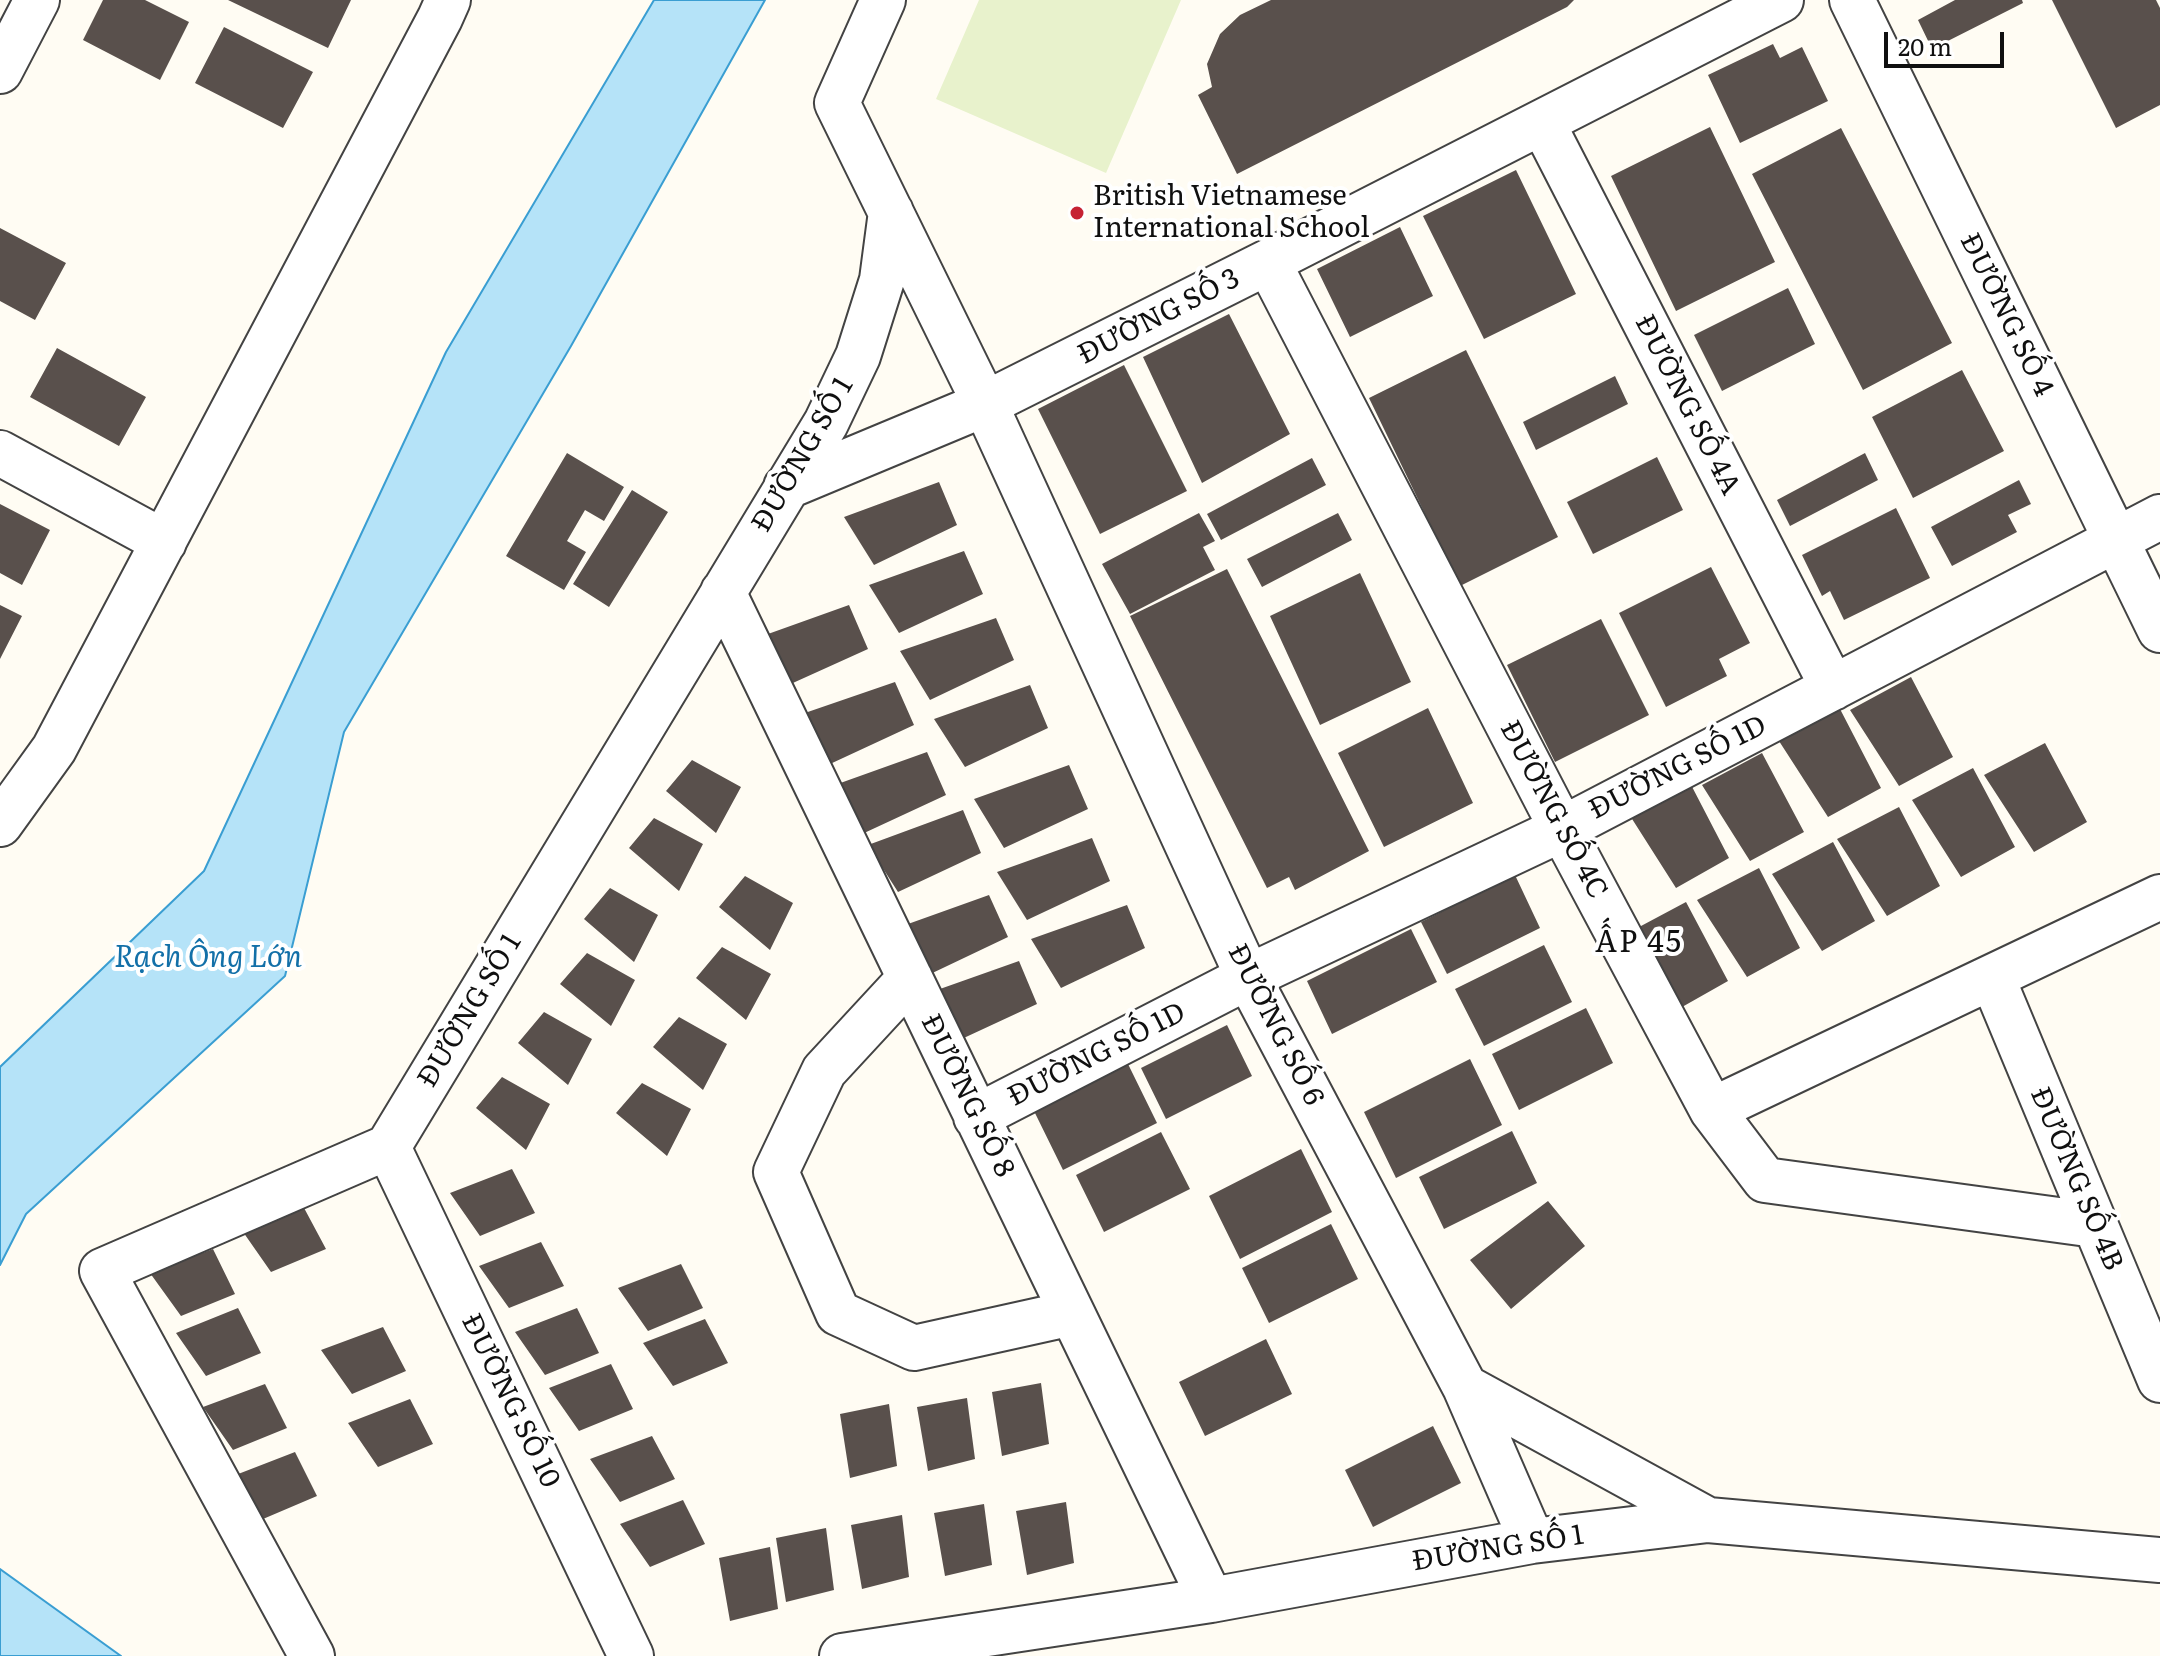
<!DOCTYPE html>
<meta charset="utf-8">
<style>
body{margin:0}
#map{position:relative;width:2160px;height:1656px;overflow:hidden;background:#fffcf3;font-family:Literata,serif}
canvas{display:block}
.scale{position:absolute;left:1884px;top:32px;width:120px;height:36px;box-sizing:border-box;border:4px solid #101010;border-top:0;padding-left:10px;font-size:24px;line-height:28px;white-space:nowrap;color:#101010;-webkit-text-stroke:6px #fff;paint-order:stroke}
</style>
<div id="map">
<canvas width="2160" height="1656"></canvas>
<div class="scale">20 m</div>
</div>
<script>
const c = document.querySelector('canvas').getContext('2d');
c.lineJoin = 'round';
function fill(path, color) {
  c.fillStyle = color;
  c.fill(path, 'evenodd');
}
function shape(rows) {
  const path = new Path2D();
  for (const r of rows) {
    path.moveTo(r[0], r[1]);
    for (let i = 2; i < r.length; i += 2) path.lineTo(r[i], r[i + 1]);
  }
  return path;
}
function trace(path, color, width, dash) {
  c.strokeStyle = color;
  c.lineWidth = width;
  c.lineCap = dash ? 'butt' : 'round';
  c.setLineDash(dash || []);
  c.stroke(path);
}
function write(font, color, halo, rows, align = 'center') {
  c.font = font + ' Literata,serif';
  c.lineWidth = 8;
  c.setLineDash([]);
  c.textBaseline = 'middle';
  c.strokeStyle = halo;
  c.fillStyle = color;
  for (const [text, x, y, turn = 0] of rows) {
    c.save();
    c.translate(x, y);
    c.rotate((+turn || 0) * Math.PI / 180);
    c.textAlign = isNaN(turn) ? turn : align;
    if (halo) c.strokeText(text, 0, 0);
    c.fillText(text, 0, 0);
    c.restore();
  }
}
fill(shape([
 [979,0,1181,0,1106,173,936,99]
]), '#e8f2cc');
const water = shape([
 [654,0,765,0,571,346,344,732,285,976,26,1214,0,1265,0,1067,204,871,446,352,654,0],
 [0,1569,121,1656,0,1656,0,1569]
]);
fill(water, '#b5e3f8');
trace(water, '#3a9ed2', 2);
fill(shape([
 [103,0,145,0,189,22,160,80,83,40],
 [228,0,351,0,328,48],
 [1271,0,1574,0,1567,7,1237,174,1198,95,1212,87,1207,64,1220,34,1240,15],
 [1955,0,2022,0,2023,3,1932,49,1918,20],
 [2052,0,2156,0,2160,8,2160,105,2116,128],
 [224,27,313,72,283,128,195,83],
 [1773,44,1780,58,1802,47,1828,101,1740,143,1708,75],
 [1710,127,1775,262,1676,311,1611,176],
 [1841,128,1952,343,1863,390,1752,174],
 [1516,170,1576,294,1484,339,1423,216],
 [1400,227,1433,296,1350,337,1317,269],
 [0,228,66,263,35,320,0,301],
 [1788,288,1815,344,1722,391,1694,335],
 [1229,314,1290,434,1202,483,1143,357],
 [57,348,146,397,119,446,30,397],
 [1466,350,1558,537,1460,586,1369,398],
 [1124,365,1187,491,1100,534,1038,409],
 [1962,370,2004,451,1913,498,1872,417],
 [1615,376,1628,404,1536,450,1523,422],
 [567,453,624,487,604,521,585,510,567,541,586,552,564,590,506,556],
 [1865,453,1878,480,1790,526,1777,500],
 [1657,457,1683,510,1593,554,1567,502],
 [1312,458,1326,485,1221,540,1207,514],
 [2019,480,2031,504,2008,515,2017,532,1952,566,1931,527],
 [939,482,957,525,874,565,844,517],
 [632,490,668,512,609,607,573,584],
 [0,504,50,530,22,585,0,573],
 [1896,508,1930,578,1844,620,1830,591,1822,596,1802,555],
 [1199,513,1215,541,1203,547,1215,570,1130,614,1102,564],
 [1338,513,1352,540,1262,587,1247,559],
 [964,551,983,594,899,633,869,585],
 [1711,567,1750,643,1719,659,1727,676,1666,707,1619,613],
 [1227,569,1369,851,1295,890,1289,877,1267,888,1130,616],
 [1360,573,1411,682,1320,725,1270,616],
 [0,605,22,616,0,659],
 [849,605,868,649,784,687,754,639],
 [996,618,1014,660,930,700,900,651],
 [1601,619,1649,715,1555,762,1507,665],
 [1911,677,1953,757,1899,786,1850,710],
 [895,682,914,725,830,764,799,715],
 [1030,685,1048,728,965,767,934,719],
 [1428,708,1473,803,1384,847,1338,753],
 [1840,709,1881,788,1828,817,1779,741],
 [2045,743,2087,822,2034,852,1984,775],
 [927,752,946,795,862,834,832,786],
 [1762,753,1804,832,1750,861,1702,785],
 [692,760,741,787,716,833,666,791],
 [1069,765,1088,809,1004,848,974,799],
 [1973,768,2015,847,1961,877,1912,800],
 [1688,779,1729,858,1676,888,1627,811],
 [1899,807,1940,886,1887,916,1837,839],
 [963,810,981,853,898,892,868,845],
 [654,818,703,844,679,891,629,848],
 [1092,838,1110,881,1027,920,997,872],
 [1833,842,1875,921,1822,951,1772,874],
 [1759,868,1800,948,1747,977,1697,900],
 [1515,875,1540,928,1447,974,1421,922],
 [745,876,793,903,770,950,719,907],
 [610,888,658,915,634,962,584,919],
 [989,895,1008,937,924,977,894,929],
 [1686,902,1728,981,1675,1011,1626,934],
 [1127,905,1145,948,1061,988,1031,939],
 [1411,929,1437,982,1332,1034,1307,981],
 [1544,945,1572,1002,1484,1046,1455,989],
 [722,947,771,974,746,1020,696,978],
 [587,953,635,980,611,1026,560,984],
 [1019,961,1037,1004,953,1043,923,995],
 [1586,1008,1613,1063,1519,1110,1492,1054],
 [544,1012,592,1039,568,1085,518,1043],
 [679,1017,727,1044,703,1090,653,1047],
 [1227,1025,1252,1076,1166,1119,1141,1068],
 [1470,1059,1502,1125,1396,1178,1364,1112],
 [1128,1064,1157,1123,1063,1170,1034,1111],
 [502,1077,550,1104,526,1150,476,1108],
 [642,1083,691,1109,667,1156,616,1113],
 [1512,1131,1537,1183,1444,1229,1419,1177],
 [1161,1132,1190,1189,1104,1232,1076,1175],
 [1301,1149,1332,1212,1240,1259,1209,1196],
 [512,1169,535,1213,480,1236,450,1193],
 [1548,1201,1585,1246,1511,1309,1470,1260],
 [303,1206,326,1249,271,1272,241,1229],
 [1331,1224,1358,1279,1269,1323,1242,1268],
 [541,1242,564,1286,509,1308,479,1266],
 [213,1249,235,1294,181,1316,150,1273],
 [681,1264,703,1308,648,1331,618,1288],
 [238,1308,261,1353,206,1376,176,1333],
 [577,1308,599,1353,545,1375,515,1332],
 [705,1319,728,1363,673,1386,643,1343],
 [383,1327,406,1371,352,1394,321,1350],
 [1266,1339,1292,1394,1205,1436,1179,1382],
 [611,1364,633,1409,579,1431,549,1388],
 [1041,1383,1049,1444,1002,1456,992,1392],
 [265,1384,287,1428,233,1450,203,1407],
 [967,1398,975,1459,928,1471,917,1407],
 [410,1399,433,1444,378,1467,348,1423],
 [889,1404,897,1466,850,1478,840,1414],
 [1433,1426,1461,1483,1373,1527,1345,1470],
 [652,1436,675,1479,620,1502,590,1459],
 [295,1452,317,1496,263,1519,233,1476],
 [683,1500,705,1544,650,1567,620,1524],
 [1066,1502,1074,1563,1027,1575,1016,1511],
 [984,1504,992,1565,945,1576,934,1513],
 [902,1515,909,1577,862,1589,851,1525],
 [826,1528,834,1590,786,1602,776,1538],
 [770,1547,778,1609,730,1621,719,1558]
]), '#59504c');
const minor = shape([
 [883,0,837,103,985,404,1248,977,1465,1387,1708,1520],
 [1852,0,2160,630],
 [0,71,37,0],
 [1542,122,1833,688],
 [1268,262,1562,829,1712,1110,1765,1180,2095,1225],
 [0,453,164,542],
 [786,487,985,404,1268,262,1781,0],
 [723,592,1211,1600],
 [0,824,54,749,440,18,448,0],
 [1992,977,2160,1380],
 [910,978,824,1071,776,1172,838,1313,914,1348,1072,1313],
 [1712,1110,2160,897],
 [976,1117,1248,977,1562,829,2160,517],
 [388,1147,631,1656],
 [1465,1387,1532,1541],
 [312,1656,102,1271,388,1147,826,423,858,356,882,280,891,212],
 [842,1656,1211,1600,1532,1541,1708,1520,2160,1560]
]);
trace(minor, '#434343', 48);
trace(minor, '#fff', 44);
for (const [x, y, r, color] of [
 [1077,213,8,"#c62233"]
]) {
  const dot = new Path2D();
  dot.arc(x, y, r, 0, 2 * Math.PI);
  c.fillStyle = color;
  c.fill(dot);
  trace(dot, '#fff', 3);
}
write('28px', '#101010', '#fff', [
 ["British Vietnamese",1093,197],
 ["International School",1093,229]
], 'left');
write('28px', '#101010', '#fff', [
 ["ĐƯỜNG SỐ 4",2006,315,64],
 ["ĐƯỜNG SỐ 3",1159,317,-27],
 ["ĐƯỜNG SỐ 4A",1687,405,63],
 ["ĐƯỜNG SỐ 1",803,455,-60],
 ["ĐƯỜNG SỐ 1D",1678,768,-27],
 ["ĐƯỜNG SỐ 4C",1553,810,62],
 ["ĐƯỜNG SỐ 1",470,1011,-59],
 ["ĐƯỜNG SỐ 6",1275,1025,63],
 ["ĐƯỜNG SỐ 1D",1097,1055,-27],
 ["ĐƯỜNG SỐ 8",967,1096,64],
 ["ĐƯỜNG SỐ 4B",2076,1179,67],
 ["ĐƯỜNG SỐ 10",510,1401,64],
 ["ĐƯỜNG SỐ 1",1498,1549,-9]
]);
c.letterSpacing = '2px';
write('30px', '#101010', '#fff', [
 ["ẤP 45",1639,943]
]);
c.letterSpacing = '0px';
write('italic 30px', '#1370a8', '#fff', [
 ["Rạch Ông Lớn",208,958]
]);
</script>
